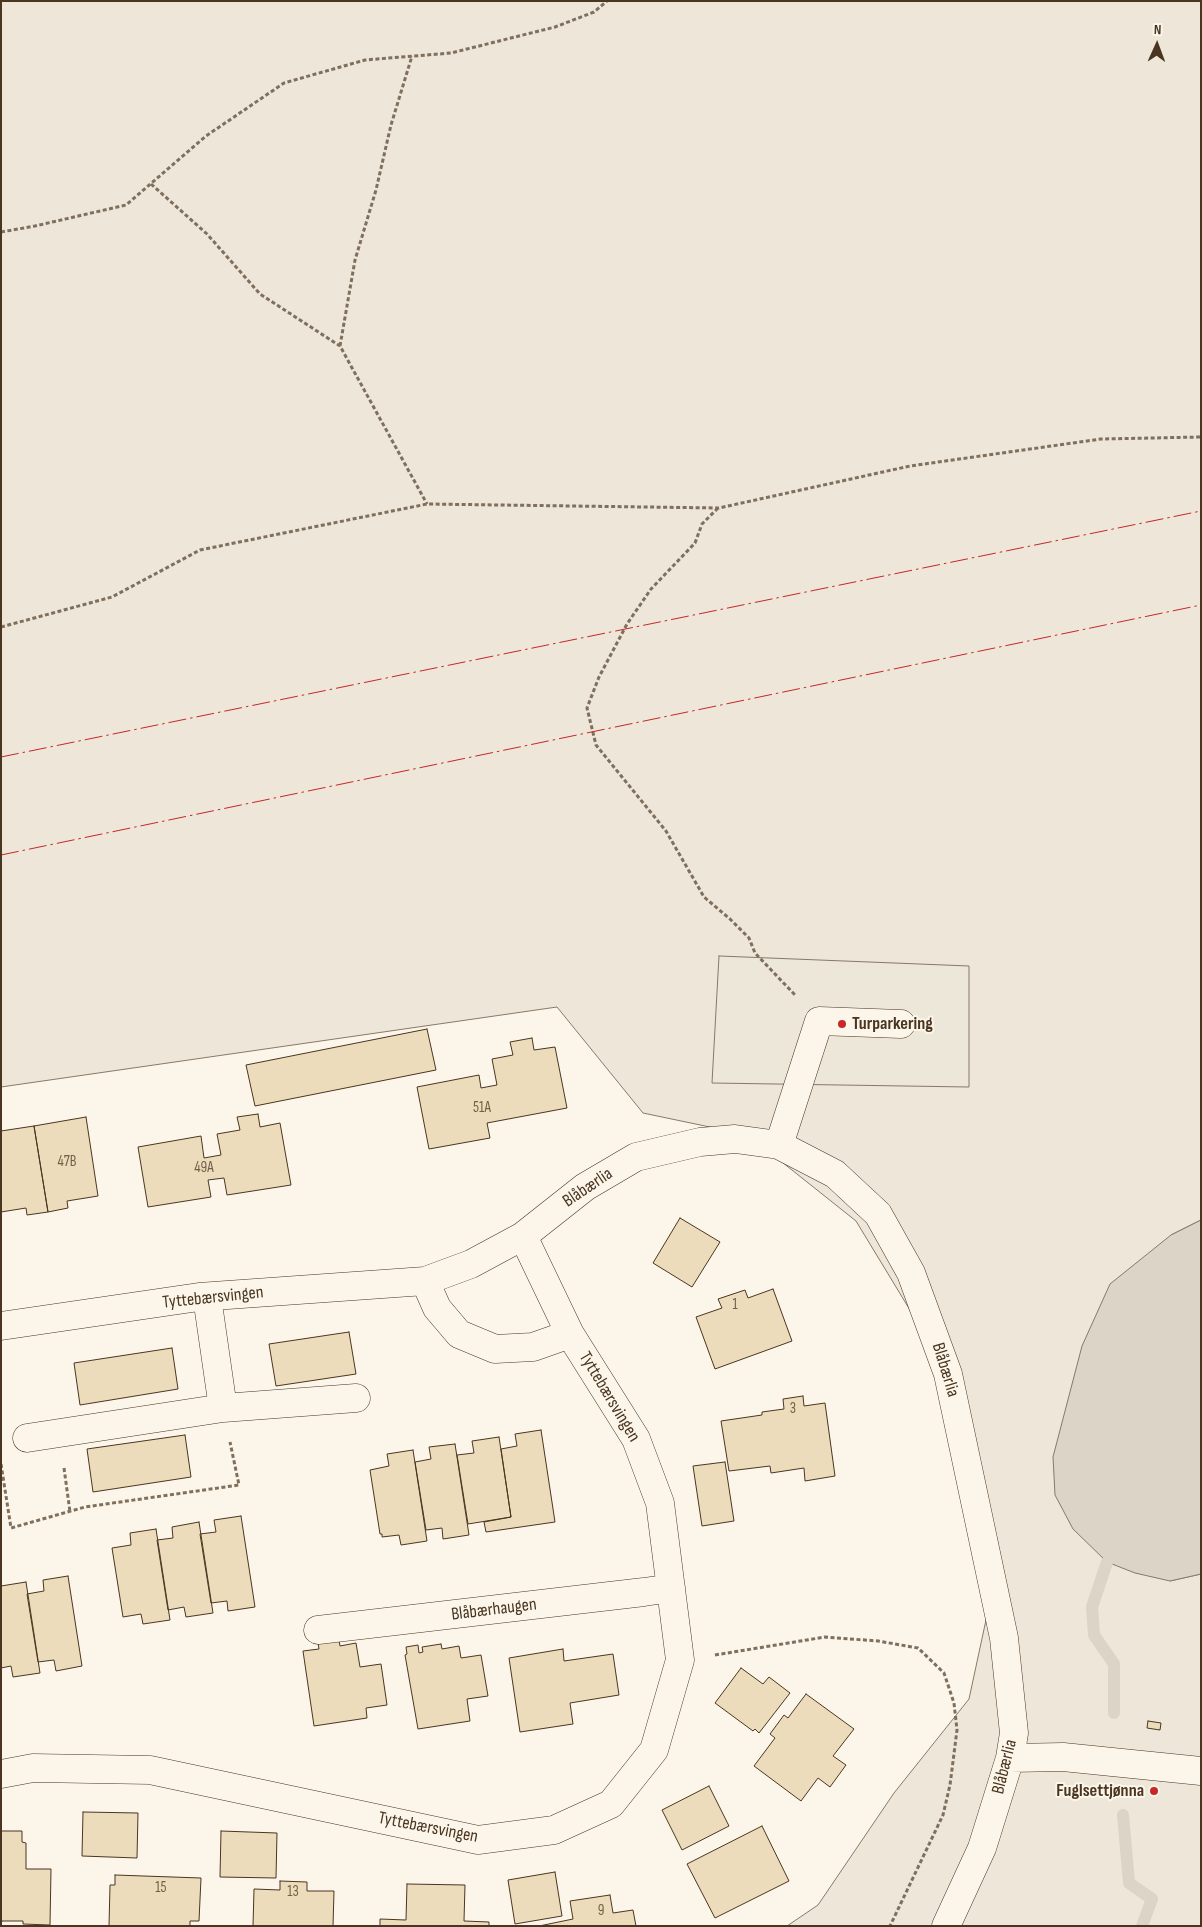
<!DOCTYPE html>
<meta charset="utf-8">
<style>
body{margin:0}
#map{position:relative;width:1202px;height:1927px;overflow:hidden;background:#fbf6e9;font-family:"Sofia Sans Condensed",sans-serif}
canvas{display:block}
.frame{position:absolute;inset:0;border:2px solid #4a3520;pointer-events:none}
.north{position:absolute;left:1132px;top:20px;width:50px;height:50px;-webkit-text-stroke:4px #fbf6e9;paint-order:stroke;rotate:2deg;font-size:14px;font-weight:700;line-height:20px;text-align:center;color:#4a3520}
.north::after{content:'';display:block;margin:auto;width:18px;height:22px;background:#4a3520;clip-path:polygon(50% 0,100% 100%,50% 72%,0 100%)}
</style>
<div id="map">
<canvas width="1202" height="1927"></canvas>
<div class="frame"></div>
<div class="north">N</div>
</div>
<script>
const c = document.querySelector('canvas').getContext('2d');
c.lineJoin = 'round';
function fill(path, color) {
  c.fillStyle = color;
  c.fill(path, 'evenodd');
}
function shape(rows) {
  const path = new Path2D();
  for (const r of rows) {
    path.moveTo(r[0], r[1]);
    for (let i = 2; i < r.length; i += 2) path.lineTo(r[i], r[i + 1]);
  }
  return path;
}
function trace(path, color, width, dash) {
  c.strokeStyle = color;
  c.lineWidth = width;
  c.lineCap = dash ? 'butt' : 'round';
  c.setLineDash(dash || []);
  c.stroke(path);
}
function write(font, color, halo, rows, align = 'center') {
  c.font = font + ' "Sofia Sans Condensed",sans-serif';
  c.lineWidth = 4;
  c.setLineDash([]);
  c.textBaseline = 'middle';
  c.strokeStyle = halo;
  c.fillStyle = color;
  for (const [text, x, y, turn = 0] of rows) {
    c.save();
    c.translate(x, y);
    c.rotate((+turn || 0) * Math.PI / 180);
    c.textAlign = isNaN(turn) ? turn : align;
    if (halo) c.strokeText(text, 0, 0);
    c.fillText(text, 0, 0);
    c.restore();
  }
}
const green = shape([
 [1,1,1201,1,1201,1220,1171,1235,1170,1581,1201,1574,1201,1926,787,1926,818,1905,894,1793,969,1699,989,1606,953,1381,856,1221,748,1135,643,1113,557,1007,1,1087,1,1]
]);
fill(green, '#ede6d9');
trace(green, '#887966', 1);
const parking = shape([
 [719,956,969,966,969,1087,712,1083,719,956]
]);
fill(parking, '#ede7d9');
trace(parking, '#887966', 1);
const water = shape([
 [1201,1220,1201,1574,1170,1581,1135,1573,1107,1562,1073,1529,1055,1495,1053,1457,1082,1346,1110,1284,1171,1235,1201,1220]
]);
fill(water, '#dcd4c6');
trace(water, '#887966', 1);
trace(shape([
 [1107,1562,1092,1607,1094,1635,1114,1664,1114,1713],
 [1123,1815,1129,1883,1152,1899,1142,1926]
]), '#dcd4c6', 12);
const building = shape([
 [427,1029,436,1070,255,1106,246,1065,427,1029],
 [532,1038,534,1050,555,1047,567,1108,487,1123,490,1138,429,1149,417,1087,479,1075,481,1088,497,1085,492,1059,513,1055,510,1042,532,1038],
 [258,1114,260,1127,280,1123,291,1185,227,1195,224,1178,208,1180,211,1197,148,1207,138,1147,201,1136,204,1158,221,1155,217,1134,240,1130,237,1117,258,1114],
 [86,1117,98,1196,67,1201,68,1208,48,1212,34,1126,86,1117],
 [34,1126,48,1212,27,1215,26,1208,1,1212,1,1131,34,1126],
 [680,1218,720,1242,692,1287,653,1263,680,1218],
 [773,1289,792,1341,715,1369,696,1317,722,1308,718,1299,745,1290,748,1298,773,1289],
 [349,1332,356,1374,276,1386,269,1344,349,1332],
 [172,1348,178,1389,80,1405,74,1363,172,1348],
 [803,1396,804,1406,825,1403,835,1476,805,1481,804,1468,771,1473,770,1466,729,1471,721,1421,762,1415,762,1412,784,1409,783,1399,803,1396],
 [541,1430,555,1522,486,1532,484,1522,511,1517,501,1449,517,1446,515,1434,541,1430],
 [185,1435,191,1477,93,1492,87,1449,185,1435],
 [499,1437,511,1517,468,1524,457,1455,474,1453,472,1441,499,1437],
 [455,1444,469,1535,443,1539,442,1528,426,1530,415,1462,431,1459,429,1447,455,1444],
 [413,1450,427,1541,401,1545,399,1535,382,1537,382,1534,380,1534,370,1470,389,1466,387,1454,413,1450],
 [725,1462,734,1521,702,1526,693,1466,725,1462],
 [241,1516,255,1607,228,1611,227,1601,211,1603,200,1534,216,1532,214,1520,241,1516],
 [199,1522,213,1613,186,1617,184,1607,168,1610,157,1540,173,1538,172,1527,199,1522],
 [156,1529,170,1620,143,1624,141,1614,123,1617,112,1548,131,1545,130,1533,156,1529],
 [68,1576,82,1666,56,1671,54,1660,38,1662,27,1594,44,1591,43,1580,68,1576],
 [26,1582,40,1673,13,1677,11,1666,1,1668,1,1586,26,1582],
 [339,1640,340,1646,356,1643,360,1667,381,1664,387,1705,366,1708,367,1718,314,1726,303,1651,319,1649,318,1643,339,1640],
 [441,1644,442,1649,459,1646,461,1658,481,1655,488,1696,467,1699,470,1721,418,1729,405,1655,407,1654,406,1647,418,1645,419,1653,423,1652,422,1647,441,1644],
 [563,1649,564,1661,613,1654,619,1695,570,1703,573,1724,520,1732,509,1658,563,1649],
 [741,1668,763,1684,769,1677,790,1693,759,1733,755,1729,753,1731,715,1703,741,1668],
 [806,1694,854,1729,833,1756,846,1765,830,1787,818,1778,801,1801,754,1766,775,1738,770,1734,784,1715,788,1718,806,1694],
 [1148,1721,1161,1723,1160,1730,1147,1728,1148,1721],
 [709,1786,729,1826,682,1850,662,1810,709,1786],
 [83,1812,138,1813,137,1858,82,1856,83,1812],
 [762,1826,789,1881,715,1918,687,1864,762,1826],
 [1,1831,22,1831,22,1842,26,1843,26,1869,51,1869,50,1925,23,1924,23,1921,2,1921,1,1924,1,1831],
 [221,1831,277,1833,276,1878,220,1877,221,1831],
 [555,1872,562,1916,515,1924,508,1880,555,1872],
 [115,1875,201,1878,199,1921,190,1921,190,1926,109,1926,110,1885,115,1885,115,1875],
 [280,1881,307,1882,307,1891,334,1891,333,1926,253,1926,254,1889,280,1890,280,1881],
 [407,1884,465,1885,464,1921,489,1922,489,1926,380,1926,380,1919,406,1920,407,1884],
 [610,1895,613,1913,633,1910,636,1926,539,1926,573,1919,570,1901,610,1895]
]);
fill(building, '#ecdcbc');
trace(building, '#4a3520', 1);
const minor = shape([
 [779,1145,819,1021,901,1024],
 [425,1281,437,1308,459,1334,495,1349,533,1347,570,1334],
 [207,1297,223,1408],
 [1,1326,199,1297,425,1281,471,1264,523,1236,585,1187,636,1157,700,1142,735,1139,779,1145,835,1174,878,1214,911,1273,948,1374,1004,1638,1014,1733,1010,1758,982,1848,946,1926],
 [27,1438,223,1408,356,1398],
 [318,1630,644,1592,671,1588],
 [1010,1758,1063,1757,1201,1771],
 [1,1774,33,1768,150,1770,478,1840,554,1830,611,1804,654,1750,680,1660,660,1503,636,1439,570,1334,523,1236]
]);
trace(minor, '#4a3520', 29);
trace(shape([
 [151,184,207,234,260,294,340,346,427,504],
 [1,232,35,226,126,205,206,136,284,83,365,60,451,53,555,27,594,12,607,1],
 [340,346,355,260,376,190,391,125,412,56],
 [718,508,702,524,695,543,651,589,627,624,599,677,587,708,596,745,666,831,704,897,730,919,749,938,755,953,796,996],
 [1,627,112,597,200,550,427,504,719,508,910,466,1101,439,1201,437],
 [1,1464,11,1528,85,1507,239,1485,230,1442],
 [64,1468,70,1512],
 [715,1655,825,1637,878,1641,918,1648,944,1673,954,1703,957,1730,950,1785,943,1815,890,1926]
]), '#7f6f5c', 3, [4, 2.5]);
trace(minor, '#fbf6e9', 28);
trace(shape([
 [1,757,1201,511],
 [1,855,1201,605]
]), '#c62828', 1, [18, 4, 2.5, 4]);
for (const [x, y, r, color] of [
 [842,1024,5,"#c62828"],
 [1154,1791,5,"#c62828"]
]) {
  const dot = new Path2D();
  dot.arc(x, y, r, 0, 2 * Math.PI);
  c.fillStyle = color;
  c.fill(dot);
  trace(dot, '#fbf6e9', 2);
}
write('15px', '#725f47', null, [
 ["51A",482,1108],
 ["47B",67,1162],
 ["49A",204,1168],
 ["1",735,1305],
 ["3",793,1409],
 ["15",161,1888],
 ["13",293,1892],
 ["9",601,1911]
]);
write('bold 18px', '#4a3520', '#fbf6e9', [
 ["Turparkering",852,1024],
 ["Fuglsettjønna",1144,1791,"right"]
], 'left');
write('18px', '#4a3520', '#fbf6e9', [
 ["Blåbærlia",588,1188,-34],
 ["Tyttebærsvingen",213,1298,-6],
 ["Blåbærlia",945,1370,73],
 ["Tyttebærsvingen",609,1397,59],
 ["Blåbærhaugen",494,1610,-7],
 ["Blåbærlia",1005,1767,-76],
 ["Tyttebærsvingen",428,1828,11]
]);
</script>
